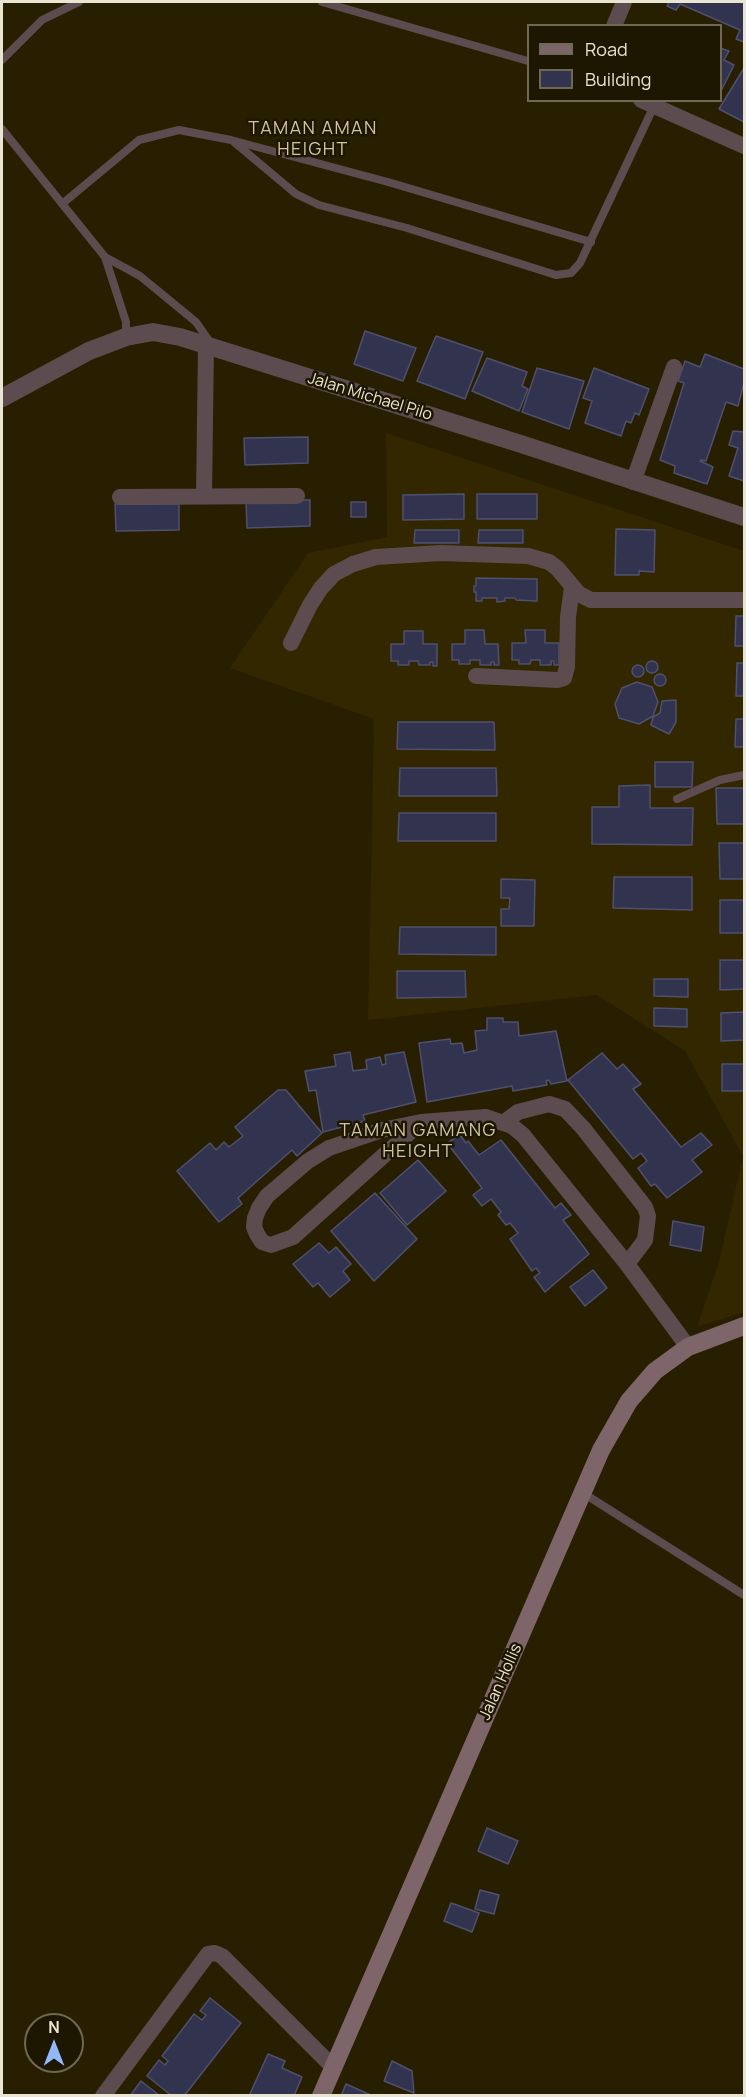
<!DOCTYPE html>
<style>
body{margin:0}
#map{position:relative;width:746px;height:2097px;overflow:hidden;background:#281f00;font-family:Manrope,sans-serif}
canvas{display:block}
.frame{position:absolute;inset:0;border:3px solid #eae4d2;pointer-events:none}
.legend{position:absolute;left:527px;top:24px;width:195px;height:78px;box-sizing:border-box;background:#1d1601;border:2px solid #6f6855;margin:0;padding:8px 10px;list-style:none;font-size:18px;color:#eae4d2}
.legend li{display:flex;align-items:center;gap:12px;height:30px}
.legend b{width:30px;border:2px solid #6f6855}
.north{position:absolute;left:24px;top:2013px;width:60px;height:60px;box-sizing:border-box;background:#1d1601;border:2px solid #6f6855;border-radius:50%;rotate:0deg;font-size:16px;font-weight:700;line-height:24px;text-align:center;color:#eae4d2}
.north::after{content:'';display:block;margin:auto;width:21px;height:27px;background:#93b7fd;clip-path:polygon(50% 0,100% 100%,50% 72%,0 100%)}
</style>
<div id="map">
<canvas width="746" height="2097"></canvas>
<div class="frame"></div>
<ul class="legend">
<li><b style="height:8px;background:#7e6569"></b>Road</li>
<li><b style="height:16px;background:#32334f"></b>Building</li>
</ul>
<div class="north">N</div>
</div>
<script>
const c = document.querySelector('canvas').getContext('2d');
c.lineJoin = 'round';
function fill(path, color) {
  c.fillStyle = color;
  c.fill(path, 'evenodd');
}
function shape(rows) {
  const path = new Path2D();
  for (const r of rows) {
    if (r.length === 3) {
      path.moveTo(r[0] + r[2], r[1]);
      path.arc(r[0], r[1], r[2], 0, 2 * Math.PI);
      continue;
    }
    path.moveTo(r[0], r[1]);
    for (let i = 2; i < r.length; i += 2) path.lineTo(r[i], r[i + 1]);
  }
  return path;
}
function trace(path, color, width, dash) {
  c.strokeStyle = color;
  c.lineWidth = width;
  c.lineCap = dash ? 'butt' : 'round';
  c.setLineDash(dash || []);
  c.stroke(path);
}
function write(font, color, halo, rows, align = 'center') {
  c.font = font + ' Manrope,sans-serif';
  c.lineWidth = 5;
  c.setLineDash([]);
  c.textBaseline = 'middle';
  c.strokeStyle = halo;
  c.fillStyle = color;
  for (const [text, x, y, turn = 0] of rows) {
    c.save();
    c.translate(x, y);
    c.rotate((+turn || 0) * Math.PI / 180);
    c.textAlign = isNaN(turn) ? turn : align;
    if (halo) c.strokeText(text, 0, 0);
    c.fillText(text, 0, 0);
    c.restore();
  }
}
fill(shape([
 [386,433,744,551,744,1312,697,1327,719,1262,743,1156,685,1051,597,995,368,1020,374,719,230,668,308,553,387,537]
]), '#332700');
const building = shape([
 [669,2,744,2,744,42,736,39,740,30,680,4,676,10,667,6,669,2],
 [720,48,729,51,724,60,734,65,720,93,720,48],
 [744,68,744,122,719,109,744,68],
 [365,331,416,348,403,381,354,364,365,331],
 [436,336,483,352,465,399,417,381,436,336],
 [705,354,744,369,744,383,738,406,726,402,706,461,701,460,700,461,713,467,707,484,674,473,675,466,660,460,684,383,678,381,685,361,700,367,705,354],
 [487,358,527,372,522,386,528,389,519,411,472,391,487,358],
 [537,368,584,381,569,429,522,412,537,368],
 [594,368,649,389,639,415,635,413,631,423,626,421,621,436,585,423,592,401,583,398,594,368],
 [733,431,744,432,744,481,729,476,738,448,729,445,733,431],
 [308,437,308,463,245,465,244,438,308,437],
 [464,494,464,519,403,520,403,495,464,494],
 [477,494,537,494,537,519,477,519,477,494],
 [246,500,310,500,310,526,247,528,246,500],
 [351,502,366,502,366,517,351,517,351,502],
 [115,504,179,504,179,530,116,531,115,504],
 [616,529,655,530,654,572,639,571,639,575,615,575,616,529],
 [415,530,459,530,459,543,414,543,415,530],
 [479,530,523,530,523,543,478,543,479,530],
 [476,578,537,579,537,601,516,600,515,598,505,598,505,601,497,602,497,598,482,598,482,601,476,601,476,592,474,592,474,586,476,586,476,578],
 [736,616,744,616,744,646,735,646,736,616],
 [465,630,484,630,485,644,498,644,499,665,494,665,494,662,491,662,491,665,480,665,480,660,470,660,470,664,459,664,459,660,452,660,452,644,465,644,465,630],
 [525,630,545,630,545,643,559,643,559,665,554,665,554,661,551,661,551,665,540,665,540,660,531,660,530,664,519,664,519,660,512,660,512,643,526,643,525,630],
 [404,631,423,631,423,644,437,644,437,666,433,666,433,662,430,662,430,665,419,665,418,661,409,661,409,665,398,665,398,661,391,661,391,644,404,644,404,631],
 [652,667,6],
 [737,663,744,663,744,696,736,696,737,663],
 [638,671,6],
 [660,680,6],
 [637,682,652,687,658,702,653,716,639,724,619,718,615,704,622,688,637,682],
 [676,700,676,722,669,734,651,725,653,717,660,713,662,701,676,700],
 [736,719,744,719,744,747,735,747,736,719],
 [398,722,494,722,495,750,397,749,398,722],
 [655,762,693,762,692,787,655,787,655,762],
 [400,768,496,768,497,796,399,796,400,768],
 [650,785,650,808,693,808,692,845,592,844,592,807,619,807,619,786,650,785],
 [716,788,744,788,744,824,717,824,716,788],
 [399,813,496,813,496,841,398,841,399,813],
 [719,843,744,843,744,879,720,879,719,843],
 [614,877,692,877,692,910,613,908,614,877],
 [501,879,535,880,534,926,501,926,501,909,509,909,510,898,501,898,501,879],
 [720,900,744,900,744,933,720,933,720,900],
 [400,927,496,927,496,955,399,954,400,927],
 [720,960,744,960,744,989,720,990,720,960],
 [397,971,465,971,466,997,397,998,397,971],
 [654,979,688,979,688,997,654,996,654,979],
 [654,1008,687,1009,687,1027,654,1026,654,1008],
 [744,1012,744,1040,721,1041,721,1013,744,1012],
 [487,1018,503,1018,503,1022,518,1022,519,1036,556,1031,567,1081,551,1084,549,1080,546,1081,547,1085,513,1091,512,1086,427,1102,419,1043,450,1039,451,1044,462,1043,464,1053,477,1050,475,1031,487,1030,487,1018],
 [350,1052,353,1071,367,1069,366,1060,380,1057,382,1065,386,1064,385,1055,404,1052,416,1102,363,1115,365,1121,323,1132,316,1090,309,1091,305,1071,336,1066,334,1055,350,1052],
 [602,1053,617,1069,623,1064,641,1084,633,1089,681,1147,701,1133,712,1145,692,1160,702,1172,667,1198,655,1184,651,1186,638,1168,647,1161,641,1153,633,1159,568,1080,602,1053],
 [722,1064,744,1064,744,1091,722,1091,722,1064],
 [278,1090,286,1090,322,1133,297,1156,292,1150,238,1198,242,1204,219,1222,177,1171,210,1143,216,1150,224,1142,229,1147,243,1136,235,1127,278,1090],
 [460,1135,466,1143,468,1141,479,1155,501,1140,555,1208,561,1203,571,1215,563,1220,589,1254,545,1292,534,1277,540,1273,536,1268,532,1271,510,1239,518,1233,510,1223,506,1225,498,1215,501,1212,491,1199,482,1206,473,1195,482,1188,447,1143,460,1135],
 [418,1160,446,1191,407,1225,380,1193,418,1160],
 [375,1193,417,1239,374,1281,331,1231,375,1193],
 [673,1221,704,1227,701,1251,670,1245,673,1221],
 [319,1243,329,1253,336,1247,351,1264,343,1271,350,1280,330,1297,318,1283,313,1287,293,1264,319,1243],
 [593,1270,607,1288,585,1306,570,1287,593,1270],
 [487,1828,518,1841,508,1864,478,1851,487,1828],
 [480,1890,499,1895,494,1914,475,1909,480,1890],
 [451,1903,479,1913,472,1932,444,1921,451,1903],
 [210,1998,241,2023,184,2096,172,2096,147,2076,159,2060,165,2065,168,2061,162,2056,194,2014,202,2020,206,2015,200,2011,210,1998],
 [268,2054,285,2061,282,2068,302,2077,294,2096,249,2096,268,2054],
 [392,2061,412,2071,414,2093,384,2081,392,2061],
 [141,2081,160,2096,130,2096,141,2081],
 [346,2084,373,2096,341,2096,346,2084]
]);
fill(building, '#32334f');
trace(building, '#4f506e', 1.5);
trace(shape([
 [322,2,528,61],
 [2,60,42,20,79,2],
 [2,129,105,257],
 [234,142,296,194,319,205,407,228,556,275,571,273,580,263,654,106],
 [62,204,139,140,179,130,231,140,388,182,591,242],
 [126,337,126,322,105,257,140,276,196,322,212,345],
 [677,799,720,780,744,775],
 [583,1493,744,1595]
]), '#5c4c4f', 8);
trace(shape([
 [614,26,624,2],
 [641,100,744,146],
 [633,482,674,367],
 [204,496,206,345],
 [120,497,297,496],
 [291,643,310,605,321,588,334,574,353,564,376,557,441,553,528,556,549,562,557,568,579,594,591,600,744,600],
 [476,676,558,680,564,678,567,667,568,617,572,587],
 [421,1122,293,1237,271,1245,262,1242,257,1234,254,1227,255,1218,259,1208,267,1196,308,1161,329,1148,382,1130,421,1122,486,1117,512,1126,523,1135,627,1264,688,1347],
 [503,1123,518,1112,549,1104,565,1109,583,1128,645,1207,648,1216,645,1240,627,1264],
 [103,2096,208,1954,215,1953,222,1956,333,2067]
]), '#5c4c4f', 16);
trace(shape([
 [2,398,89,351,126,337,153,332,180,337,521,444,744,517]
]), '#5c4c4f', 18);
trace(shape([
 [321,2096,601,1450,629,1401,655,1371,688,1347,744,1326]
]), '#7e6569', 18);
write('16px', '#eae4d2', '#1d1601', [
 ["Jalan Michael Pilo",370,397,17],
 ["Jalan Hollis",501,1682,-66]
]);
c.letterSpacing = '1.5px';
write('18px', '#d1c6a2', '#1d1601', [
 ["TAMAN AMAN",313,129],
 ["HEIGHT",313,150],
 ["TAMAN GAMANG",418,1131],
 ["HEIGHT",418,1152]
]);
c.letterSpacing = '0px';
</script>
